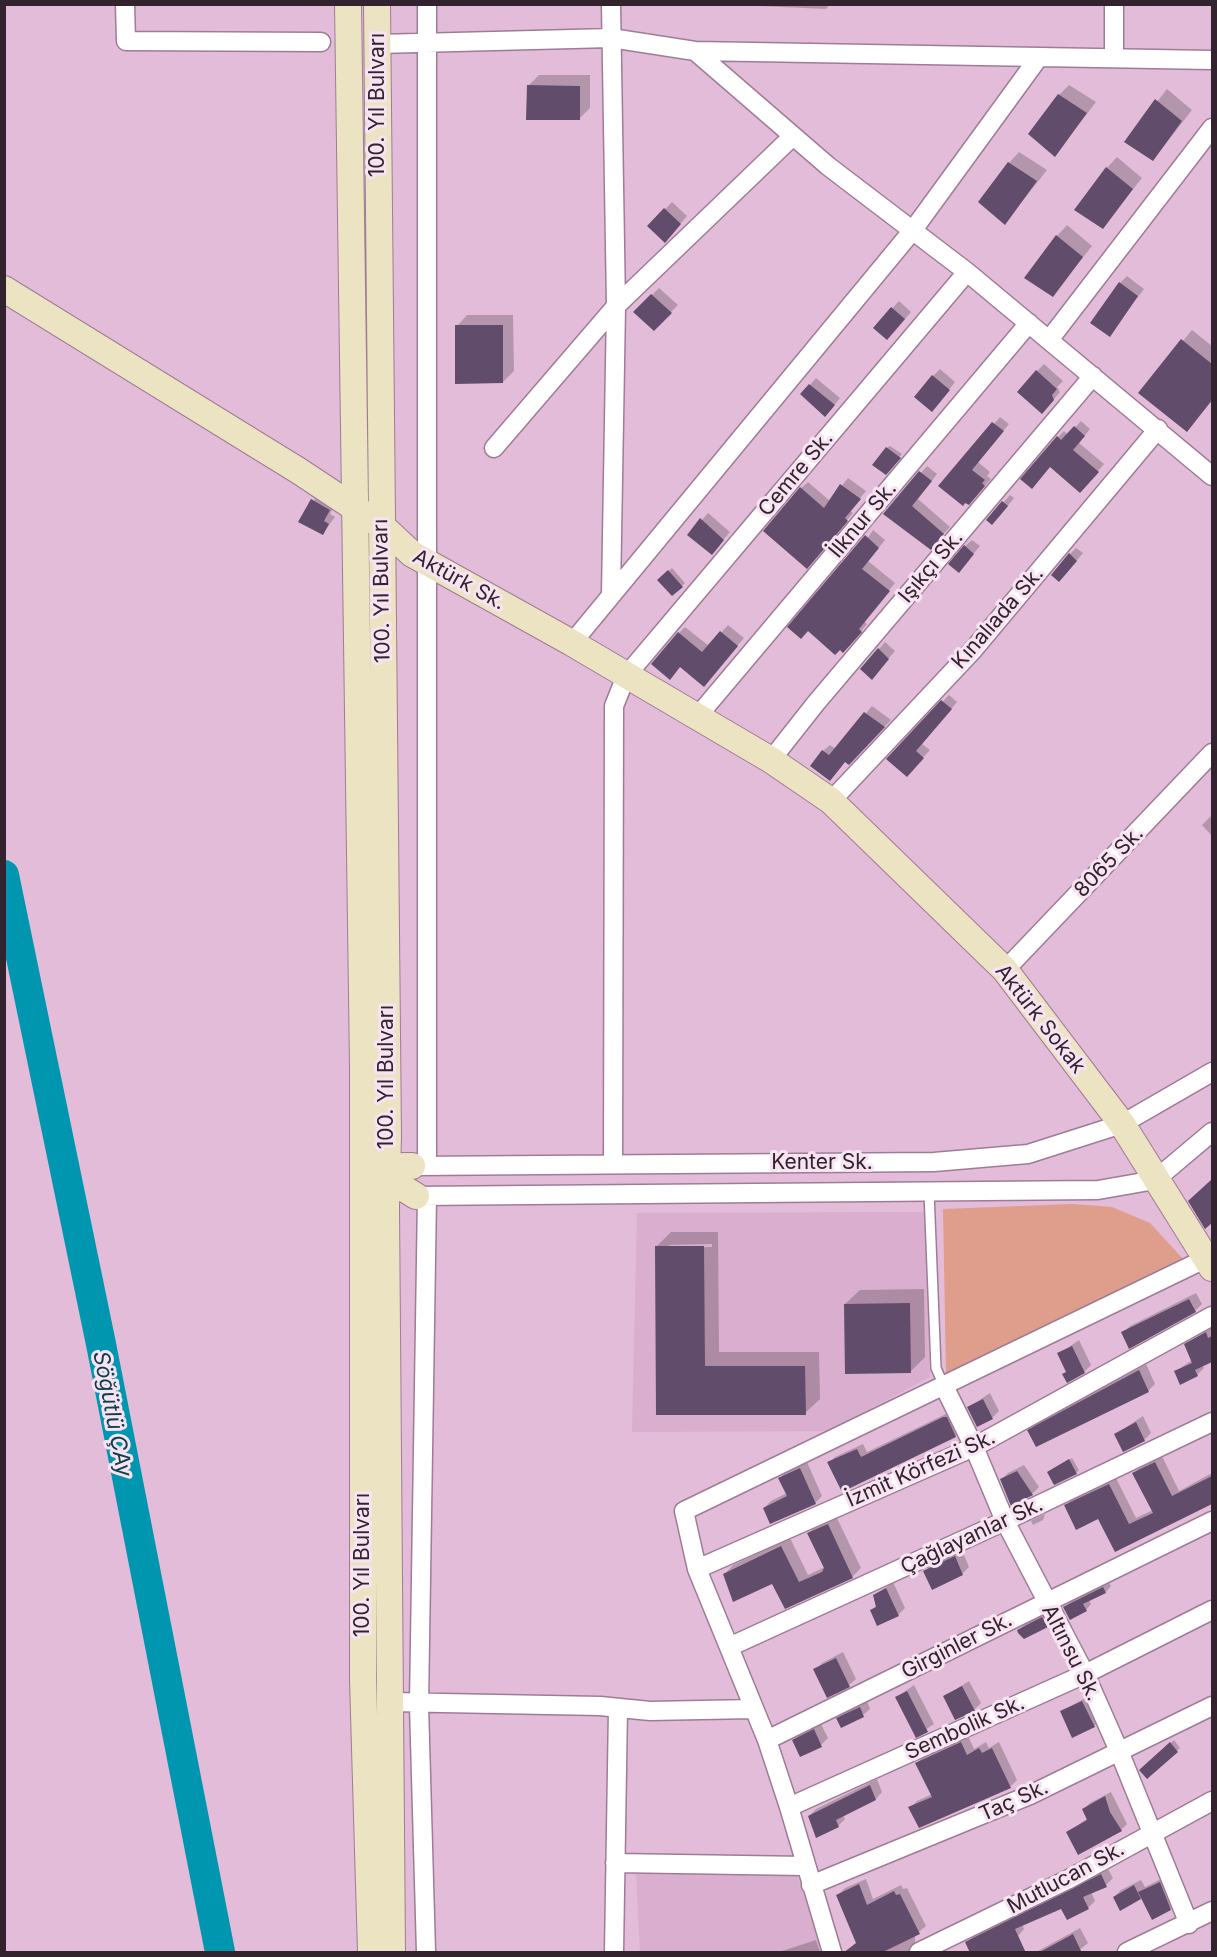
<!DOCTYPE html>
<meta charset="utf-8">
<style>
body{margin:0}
#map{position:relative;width:1217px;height:1957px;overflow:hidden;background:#e2bcd8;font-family:Inter,sans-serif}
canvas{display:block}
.frame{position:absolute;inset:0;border:6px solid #32232e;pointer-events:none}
</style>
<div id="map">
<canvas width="1217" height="1957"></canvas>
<div class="frame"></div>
</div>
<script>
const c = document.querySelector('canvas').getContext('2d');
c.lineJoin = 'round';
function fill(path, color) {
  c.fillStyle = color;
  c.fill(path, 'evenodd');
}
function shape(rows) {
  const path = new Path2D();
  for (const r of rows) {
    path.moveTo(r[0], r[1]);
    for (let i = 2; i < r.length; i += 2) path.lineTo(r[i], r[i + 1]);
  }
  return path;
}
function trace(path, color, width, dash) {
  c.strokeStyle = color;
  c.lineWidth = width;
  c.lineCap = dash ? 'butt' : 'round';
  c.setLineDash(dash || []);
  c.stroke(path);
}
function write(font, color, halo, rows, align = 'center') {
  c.font = font + ' Inter,sans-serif';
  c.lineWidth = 6;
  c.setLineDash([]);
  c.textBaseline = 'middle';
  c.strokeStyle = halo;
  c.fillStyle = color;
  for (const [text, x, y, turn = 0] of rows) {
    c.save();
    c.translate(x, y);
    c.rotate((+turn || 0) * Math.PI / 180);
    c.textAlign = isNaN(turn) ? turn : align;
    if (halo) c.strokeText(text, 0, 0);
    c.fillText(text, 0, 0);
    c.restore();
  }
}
fill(shape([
 [925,1212,930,1377,829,1431,632,1432,637,1213],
 [796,1872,823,1952,640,1952,636,1873]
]), '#daaece');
fill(shape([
 [1073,1204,1112,1207,1150,1223,1184,1260,946,1374,943,1209]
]), '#df9e8c');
fill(shape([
 [715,4,830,4,826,9],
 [539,75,590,75,590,108,579,119,528,86],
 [1069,85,1096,102,1055,155,1059,95],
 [1167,89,1192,110,1153,160,1126,142],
 [1019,152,1047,170,1005,223,1009,163],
 [1117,157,1142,178,1103,227,1107,168],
 [672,202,687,216,672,234,649,226],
 [1067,225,1092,246,1053,295,1057,236],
 [1127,276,1144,289,1109,335,1120,283],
 [659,288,678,305,654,329,635,312],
 [899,301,911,312,894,332,875,328],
 [467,315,513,315,514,371,503,382,457,326],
 [1192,330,1212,346,1212,401,1187,430,1140,393],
 [1044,364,1063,381,1057,387,1060,392,1049,405,1037,371],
 [940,369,955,382,939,403,933,376],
 [816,378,840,398,831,409,810,385],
 [1000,417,1009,424,978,462,990,472,987,476,991,479,975,497,940,486],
 [1081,421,1090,429,1079,443,1104,464,1086,485,1051,466,1058,437,1064,431,1068,435],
 [890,446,902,454,886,473,887,448],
 [927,466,937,474,918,499,950,527,937,541,885,514],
 [848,478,866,491,850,510,853,513,814,560,801,488,808,482,830,501],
 [319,493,336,503,330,514,335,517,323,533,300,521],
 [1010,495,1014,498,999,517,988,520],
 [708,513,730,532,718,546,689,535],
 [873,530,885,540,868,561,895,583,864,621,867,624,850,645,808,629],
 [972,540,980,546,965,564,965,546],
 [1076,548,1083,553,1066,573,1070,554],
 [672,568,685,583,673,594,659,580],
 [728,625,744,638,710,678,679,633,685,627,709,646],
 [885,642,895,651,878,671,862,669],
 [949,695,957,702,922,744,930,750,907,775,888,759],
 [872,706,891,720,849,763,846,760,837,772,823,751,830,745,836,749],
 [1212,815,1212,836,1202,825],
 [1212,1180,1212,1221,1206,1226,1197,1194],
 [671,1232,718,1232,719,1352,819,1352,820,1399,805,1413,658,1414,656,1247],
 [712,1244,712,1247,669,1248,669,1245],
 [924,1289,925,1357,910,1372,845,1304,860,1290],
 [1196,1293,1202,1304,1195,1311,1123,1333,1130,1326],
 [1212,1327,1212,1360,1202,1365,1204,1368,1197,1375,1176,1371,1192,1360,1185,1345],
 [1079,1340,1091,1365,1084,1372,1067,1371,1059,1354],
 [1146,1364,1155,1384,1148,1391,1029,1431,1036,1424],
 [990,1393,999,1411,992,1418,969,1407],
 [950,1412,961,1430,956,1435,843,1490,829,1463,835,1457,863,1444,867,1452],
 [1143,1416,1151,1433,1144,1440,1116,1434],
 [1162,1456,1179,1491,1212,1473,1212,1502,1116,1550,1099,1517,1066,1506,1072,1499,1116,1478,1136,1518,1153,1510,1134,1473,1141,1466],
 [1072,1458,1079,1470,1076,1473,1052,1469],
 [807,1462,822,1496,815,1503,764,1508,771,1501,787,1493,780,1478,787,1471],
 [1024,1465,1039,1487,1032,1494,1002,1479,1008,1473],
 [1045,1514,1043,1520,1033,1525,1031,1521,1028,1522],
 [836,1516,861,1568,852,1577,786,1607,773,1582,725,1574,733,1565,790,1538,808,1575,825,1567,809,1533,817,1525],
 [962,1550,969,1567,962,1574,925,1571,932,1564],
 [893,1582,905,1608,898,1615,871,1611,877,1605,875,1596],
 [1109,1583,1111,1586,1106,1592,1089,1600,1091,1604,1086,1610,1065,1607,1070,1602],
 [1050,1611,1053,1619,1047,1625,1019,1630,1026,1623],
 [843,1652,856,1679,849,1685,815,1670,822,1663],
 [969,1681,981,1703,974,1710,945,1696],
 [914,1685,934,1724,916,1736,897,1697],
 [1087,1697,1099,1721,1094,1726,1062,1711],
 [867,1701,870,1709,863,1715,838,1719,845,1712],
 [821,1724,828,1738,821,1745,801,1755,793,1741,800,1734],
 [968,1736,974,1749,986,1742,989,1748,999,1742,1017,1780,1011,1786,920,1827,910,1808,917,1801,932,1794,917,1763,924,1756],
 [1174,1740,1180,1748,1147,1777,1141,1770],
 [877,1779,882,1792,876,1799,843,1815,845,1819,838,1826,809,1816,816,1809],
 [1111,1792,1127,1824,1121,1830,1068,1832,1088,1818,1084,1809,1090,1803],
 [1108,1869,1113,1878,1106,1885,1091,1892,1095,1901,1088,1908,1062,1907,1022,1924,1024,1929,1018,1936,967,1942,974,1936],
 [1167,1876,1177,1902,1170,1908,1142,1897,1120,1909,1114,1897,1121,1890,1141,1880,1145,1887],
 [866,1879,873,1899,901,1885,903,1889,907,1888,926,1926,915,1935,915,1949,920,1952,886,1952,838,1895,845,1888],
 [1080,1928,1088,1943,1077,1952,1036,1952],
 [816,1940,820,1952,779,1952]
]), '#0003');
trace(shape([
 [4,875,101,1344,220,1952]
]), '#0196b0', 30);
fill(shape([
 [527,85,580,86,580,120,526,120],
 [1058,94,1087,113,1055,157,1028,134],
 [1155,99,1182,121,1153,161,1124,142],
 [1008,162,1037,181,1005,225,978,202],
 [1106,167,1133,189,1103,229,1074,210],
 [664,208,681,224,665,243,647,226],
 [1056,235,1083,257,1053,297,1024,278],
 [1119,282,1138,296,1110,337,1090,323],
 [651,294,672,313,654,331,633,312],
 [891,307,905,319,887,340,873,328],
 [455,325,503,325,503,383,455,384],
 [1181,339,1212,364,1212,400,1187,432,1138,393],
 [1036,370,1057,389,1052,395,1054,400,1042,414,1017,392],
 [932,375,950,390,932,412,914,397],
 [809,384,835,405,825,417,800,394],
 [992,422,1004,431,972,470,985,480,982,483,985,486,969,505,965,503,963,506,938,486],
 [1074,426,1085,436,1073,450,1099,472,1080,493,1050,467,1032,489,1020,479,1057,436,1061,440],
 [886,447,901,458,886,475,872,465],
 [919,471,932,481,912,506,944,534,931,550,883,514],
 [840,484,861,499,845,518,848,521,807,569,763,531,800,487,824,508],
 [311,499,330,510,324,521,329,524,323,535,298,522],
 [1002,501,1008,506,992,525,986,520],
 [700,518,724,540,712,555,687,535],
 [865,535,879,548,862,569,890,591,859,629,862,632,843,653,840,650,835,655,808,631,801,639,787,627],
 [964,545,974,554,959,573,948,564],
 [1069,553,1077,561,1059,582,1051,575],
 [668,570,683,587,672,596,657,580],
 [720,631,738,646,704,687,680,667,670,680,651,664,678,632,702,652],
 [878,648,889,659,872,680,860,669],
 [941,700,952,709,916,751,924,758,907,777,886,759],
 [864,712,885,727,849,765,845,762,830,781,810,766,822,750,829,755],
 [1212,1179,1212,1223,1205,1229,1188,1201],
 [655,1246,704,1246,705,1366,805,1366,806,1415,656,1415],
 [1189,1299,1196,1312,1129,1349,1121,1332],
 [910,1303,911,1373,845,1374,844,1304],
 [1206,1332,1208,1338,1212,1336,1212,1362,1195,1370,1198,1376,1180,1385,1174,1371,1192,1363,1184,1344],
 [1072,1346,1085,1373,1067,1383,1062,1374,1066,1372,1057,1353],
 [1139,1370,1149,1392,1036,1447,1027,1430],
 [983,1399,993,1419,977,1427,967,1407],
 [943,1417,947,1417,956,1437,842,1492,827,1462,857,1449,861,1457],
 [1136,1422,1145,1441,1123,1452,1114,1434],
 [1069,1459,1077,1474,1054,1485,1047,1472],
 [1155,1462,1172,1496,1212,1476,1212,1504,1115,1552,1098,1519,1076,1530,1064,1505,1109,1484,1129,1524,1153,1513,1132,1473],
 [800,1468,816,1504,770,1524,763,1508,787,1496,778,1478],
 [1017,1471,1033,1495,1011,1506,1000,1479],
 [828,1524,853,1578,785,1609,772,1584,733,1602,723,1574,781,1546,799,1582,822,1572,824,1568,807,1533],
 [955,1556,963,1575,932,1590,923,1571],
 [1103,1587,1106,1593,1083,1604,1087,1611,1070,1620,1063,1607],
 [886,1588,899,1616,877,1626,870,1610,876,1607,873,1595],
 [1042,1617,1048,1627,1024,1639,1018,1633,1017,1630],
 [836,1658,850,1687,827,1698,813,1669],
 [962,1686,975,1711,955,1720,943,1696],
 [907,1691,928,1732,916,1738,895,1697],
 [1082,1701,1095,1727,1072,1738,1060,1711],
 [860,1707,864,1717,841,1728,836,1718],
 [814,1729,822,1747,800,1757,792,1740],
 [961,1742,967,1755,979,1748,982,1753,992,1748,1011,1788,919,1828,908,1807,932,1797,915,1763],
 [1170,1742,1178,1752,1147,1779,1139,1770],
 [870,1785,876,1800,836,1820,839,1827,816,1838,808,1816],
 [1105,1796,1110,1812,1122,1831,1078,1855,1066,1832,1087,1820,1082,1809],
 [1101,1874,1107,1887,1083,1897,1089,1909,1067,1920,1061,1909,1015,1929,1026,1953,970,1953,965,1942],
 [1160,1882,1171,1910,1152,1920,1138,1892],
 [859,1884,867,1905,894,1891,896,1895,900,1894,920,1934,881,1953,843,1953,856,1943,836,1895],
 [1134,1885,1141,1899,1120,1911,1113,1897],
 [1073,1934,1082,1953,1038,1953,1062,1940]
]), '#624c6b');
const lane = shape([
 [929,1192,936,1368,944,1386]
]);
const street = shape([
 [125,4,126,41,321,42],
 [427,4,427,1166],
 [611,4,616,306,611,594],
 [378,44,611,38,695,51,1212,60],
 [695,51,828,166,967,272,1212,476],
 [1114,58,1114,4],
 [1049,340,1212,128],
 [494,448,616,306,793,136],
 [572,643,913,230,1039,57],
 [697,717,1029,323],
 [771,760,816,703,1093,376],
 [831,801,973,650,1158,429],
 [1005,970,1212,753],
 [613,1163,614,706,626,676,967,272],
 [415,1166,934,1162,1028,1154,1122,1124,1212,1072],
 [416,1196,1098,1190,1155,1180,1212,1132],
 [944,1386,974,1447,1005,1521,1085,1674,1119,1751,1189,1924],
 [697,1569,684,1511,1207,1258],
 [729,1647,1005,1521,1212,1422],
 [390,1702,600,1706,650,1711,753,1709],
 [767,1740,1212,1521],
 [789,1807,767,1740,697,1569,974,1447,1212,1316],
 [615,1863,805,1866],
 [811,1885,1030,1795,1212,1706],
 [426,1952,419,1705,427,1196],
 [614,1952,618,1708],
 [832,1952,789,1807,1085,1674,1212,1610],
 [919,1952,1067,1880,1212,1801],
 [1127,1952,1212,1911]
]);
const secondary = shape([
 [348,4,363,1065,363,1680,371,1952],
 [377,4,388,1137,386,1207,392,1952],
 [4,289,299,471,382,526,412,554,572,643,771,760,831,801,1005,970,1122,1124,1212,1268],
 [387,1178,416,1196],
 [387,1178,403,1166,412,1166]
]);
trace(lane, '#9f7c96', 12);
trace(street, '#9f7c96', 21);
trace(secondary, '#9f7c96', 28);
trace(lane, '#fff', 9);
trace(street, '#fff', 18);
trace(secondary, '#ebe3c2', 26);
write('21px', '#32232e', '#f7e3f2', [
 ["100. Yıl Bulvarı",378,105,-90],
 ["Cemre Sk.",796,474,-50],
 ["İlknur Sk.",863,520,-50],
 ["Işıkçı Sk.",931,567,-50],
 ["Aktürk Sk.",459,580,29],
 ["100. Yıl Bulvarı",382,591,-91],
 ["Kınalıada Sk.",998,618,-49],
 ["8065 Sk.",1109,862,-46],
 ["Aktürk Sokak",1040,1019,52],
 ["100. Yıl Bulvarı",387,1077,-90],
 ["Kenter Sk.",822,1163],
 ["İzmit Körfezi Sk.",921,1469,-24],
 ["Çağlayanlar Sk.",972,1536,-25],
 ["100. Yıl Bulvarı",363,1565,-90],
 ["Girginler Sk.",957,1646,-27],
 ["Altınsu Sk.",1071,1653,63],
 ["Sembolik Sk.",965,1728,-24],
 ["Taç Sk.",1014,1801,-24],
 ["Mutlucan Sk.",1066,1878,-28]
]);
write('italic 22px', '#0b404c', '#f7e3f2', [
 ["Söğütlü ÇAy",112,1414,79]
]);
</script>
